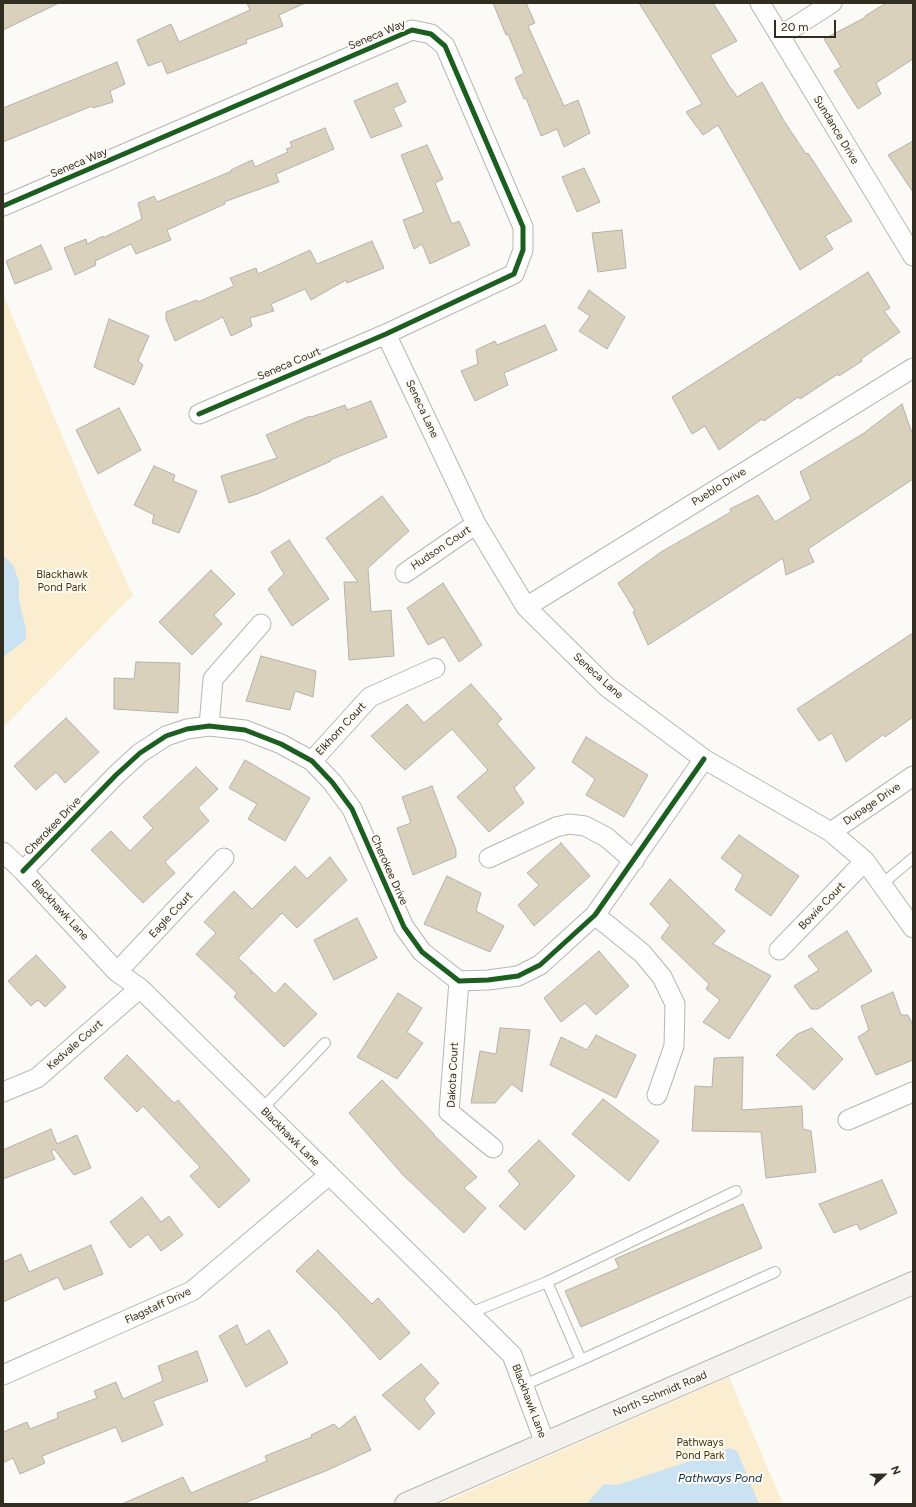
<!DOCTYPE html>
<style>
body{margin:0}
#map{position:relative;width:916px;height:1507px;overflow:hidden;background:#fcfaf7;font-family:Figtree,sans-serif}
canvas{display:block}
.frame{position:absolute;inset:0;border:4px solid #322d21;pointer-events:none}
.north{position:absolute;left:864px;top:1455px;width:40px;height:40px;-webkit-text-stroke:3px #fefbf5;paint-order:stroke;rotate:68deg;font-size:11px;font-weight:700;line-height:16px;text-align:center;color:#322d21}
.north::after{content:'';display:block;margin:auto;width:14px;height:18px;background:#322d21;clip-path:polygon(50% 0,100% 100%,50% 72%,0 100%)}
.scale{position:absolute;left:774px;top:20px;width:62px;height:18px;box-sizing:border-box;border:2px solid #322d21;border-top:0;padding-left:5px;font-size:12px;line-height:14px;white-space:nowrap;color:#322d21;-webkit-text-stroke:3px #fefbf5;paint-order:stroke}
</style>
<div id="map">
<canvas width="916" height="1507"></canvas>
<div class="frame"></div>
<div class="north">N</div>
<div class="scale">20 m</div>
</div>
<script>
const c = document.querySelector('canvas').getContext('2d');
c.lineJoin = 'round';
function fill(path, color) {
  c.fillStyle = color;
  c.fill(path, 'evenodd');
}
function shape(rows) {
  const path = new Path2D();
  for (const r of rows) {
    path.moveTo(r[0], r[1]);
    for (let i = 2; i < r.length; i += 2) path.lineTo(r[i], r[i + 1]);
  }
  return path;
}
function trace(path, color, width, dash) {
  c.strokeStyle = color;
  c.lineWidth = width;
  c.lineCap = dash ? 'butt' : 'round';
  c.setLineDash(dash || []);
  c.stroke(path);
}
function write(font, color, halo, rows, align = 'center') {
  c.font = font + ' Figtree,sans-serif';
  c.lineWidth = 4;
  c.setLineDash([]);
  c.textBaseline = 'middle';
  c.strokeStyle = halo;
  c.fillStyle = color;
  for (const [text, x, y, turn = 0] of rows) {
    c.save();
    c.translate(x, y);
    c.rotate((+turn || 0) * Math.PI / 180);
    c.textAlign = isNaN(turn) ? turn : align;
    if (halo) c.strokeText(text, 0, 0);
    c.fillText(text, 0, 0);
    c.restore();
  }
}
fill(shape([
 [3,294,91,505,133,595,3,728],
 [729,1377,783,1504,440,1504]
]), '#fbeed0');
fill(shape([
 [3,555,13,565,19,581,19,601,26,629,26,640,3,657],
 [730,1448,737,1451,759,1504,584,1504,588,1502,604,1484,617,1485]
]), '#cbe2f2');
const building = shape([
 [3,3,59,3,3,30,3,3],
 [247,3,305,3,279,15,283,26,246,40,247,43,167,74,162,61,148,66,137,40,171,24,179,42,250,10,247,3],
 [493,3,526,3,535,23,528,26,564,106,578,100,590,133,564,147,557,129,541,136,526,98,524,99,515,78,524,73,508,34,506,35,493,3],
 [639,3,713,3,737,41,710,55,731,89,732,89,737,97,762,82,784,121,806,154,808,153,852,221,825,236,833,249,800,270,718,125,703,135,686,112,702,104,639,3],
 [886,3,913,3,913,59,876,83,881,94,858,109,834,71,841,67,824,39,866,17,865,16,886,3],
 [117,62,125,84,110,91,113,102,93,108,92,106,3,142,3,108,117,62],
 [397,83,406,102,393,108,402,126,371,138,354,101,397,83],
 [325,128,334,149,276,174,279,182,224,202,225,204,167,230,171,240,136,254,131,244,95,261,96,265,75,275,64,248,86,239,87,244,103,236,103,238,142,219,138,203,154,196,157,202,232,171,231,170,252,160,255,167,288,152,286,149,292,147,290,142,325,128],
 [913,141,913,192,888,155,913,141],
 [427,145,443,179,435,183,452,224,459,221,470,245,430,264,422,244,414,249,403,220,424,212,401,155,427,145],
 [584,168,600,202,577,212,562,177,584,168],
 [622,230,626,268,598,272,592,233,622,230],
 [372,241,384,268,347,283,346,280,311,300,305,289,271,304,274,311,250,318,252,326,231,336,223,317,175,341,166,319,166,312,197,300,198,302,234,286,230,278,256,268,258,274,310,250,317,264,372,241],
 [41,245,52,269,15,284,6,261,41,245],
 [868,272,890,308,884,311,900,332,861,359,862,361,839,376,838,374,800,399,798,397,764,421,762,419,719,450,705,426,692,434,672,397,868,272],
 [589,290,625,317,607,349,579,331,590,316,578,308,589,290],
 [109,319,149,336,138,361,143,365,134,385,94,367,109,319],
 [545,325,557,350,504,373,508,385,475,401,461,371,478,364,476,350,495,341,497,345,545,325],
 [371,401,387,437,330,460,331,461,257,494,229,503,221,476,277,458,266,435,310,416,311,417,345,405,347,410,371,401],
 [902,404,913,436,913,479,808,549,814,562,786,575,783,558,648,645,633,612,635,611,618,583,661,552,731,512,730,509,758,495,775,522,811,499,800,472,864,433,902,404],
 [119,408,141,450,98,474,76,430,119,408],
 [154,466,175,475,173,481,197,491,179,533,152,523,154,515,134,505,154,466],
 [382,496,409,531,368,568,371,612,391,610,394,656,349,660,344,582,358,582,326,538,382,496],
 [289,540,329,599,292,626,268,589,284,574,271,552,289,540],
 [211,570,235,594,214,615,222,624,192,655,159,622,211,570],
 [443,583,482,645,459,662,444,637,428,645,407,608,443,583],
 [913,633,913,717,885,737,884,734,846,762,832,733,819,741,797,709,913,633],
 [261,656,316,671,313,697,295,691,290,710,246,701,261,656],
 [136,662,180,663,178,713,114,709,114,678,134,679,136,662],
 [471,684,502,719,497,724,535,768,514,788,524,803,489,832,457,797,488,770,452,729,405,770,371,736,407,704,424,723,471,684],
 [66,718,99,752,65,783,56,772,36,790,14,766,66,718],
 [586,737,648,775,624,817,586,795,595,779,572,762,586,737],
 [245,760,310,798,285,841,248,819,257,804,229,788,245,760],
 [196,767,218,789,198,808,209,821,165,862,175,873,143,903,91,850,111,831,130,851,153,828,143,817,196,767],
 [432,786,456,850,456,857,413,875,397,828,411,823,402,797,432,786],
 [739,835,799,876,771,916,735,890,743,875,721,858,739,835],
 [561,843,590,876,534,926,518,905,539,885,527,873,561,843],
 [330,857,347,880,297,928,282,913,238,958,252,971,250,974,253,972,275,994,285,983,317,1014,284,1047,234,997,237,993,196,954,216,933,204,922,234,891,252,909,295,866,307,879,330,857],
 [447,876,481,893,476,911,504,926,490,952,424,924,447,876],
 [670,879,725,931,713,944,771,976,729,1039,703,1022,720,1000,706,989,709,984,661,938,670,925,650,904,670,879],
 [357,918,377,958,334,980,314,940,357,918],
 [847,931,872,971,818,1009,811,1009,794,986,819,970,808,956,847,931],
 [599,951,629,986,596,1015,585,1003,561,1022,544,998,599,951],
 [36,955,66,987,45,1007,38,1000,31,1006,8,981,36,955],
 [893,992,901,1015,908,1015,913,1025,913,1060,876,1075,858,1037,869,1030,861,1006,893,992],
 [398,993,422,1008,407,1032,423,1043,397,1079,357,1057,398,993],
 [500,1028,530,1030,522,1092,512,1084,495,1103,471,1103,480,1051,496,1054,500,1028],
 [812,1028,843,1059,814,1090,776,1055,797,1034,812,1028],
 [596,1035,636,1055,616,1098,550,1065,561,1037,587,1050,596,1035],
 [127,1055,174,1103,178,1100,250,1180,219,1208,190,1176,200,1167,143,1106,137,1112,104,1078,127,1055],
 [743,1057,742,1110,802,1106,803,1129,811,1131,816,1172,766,1178,761,1132,692,1131,695,1086,712,1087,714,1058,743,1057],
 [382,1080,434,1134,434,1135,477,1177,464,1188,486,1208,464,1233,403,1175,349,1113,382,1080],
 [603,1099,659,1141,629,1181,572,1134,603,1099],
 [51,1129,57,1144,77,1135,91,1168,74,1175,54,1149,51,1151,55,1159,3,1179,3,1150,51,1129],
 [539,1140,575,1176,525,1230,499,1206,520,1184,508,1171,539,1140],
 [882,1180,897,1213,860,1230,857,1224,834,1233,819,1204,882,1180],
 [142,1197,161,1222,169,1216,183,1235,161,1251,148,1234,130,1248,110,1222,142,1197],
 [743,1204,762,1248,581,1327,565,1291,619,1268,615,1259,743,1204],
 [91,1245,103,1274,64,1290,58,1277,3,1302,3,1262,21,1254,29,1272,91,1245],
 [318,1250,372,1304,378,1298,410,1333,380,1360,338,1313,296,1271,318,1250],
 [237,1325,246,1345,269,1330,288,1363,246,1387,219,1336,237,1325],
 [197,1351,208,1381,153,1401,163,1425,122,1442,116,1427,42,1456,45,1463,20,1474,13,1458,3,1463,3,1432,27,1422,30,1429,58,1418,57,1413,97,1398,94,1391,116,1382,123,1399,163,1381,158,1366,197,1351],
 [421,1364,439,1383,424,1399,435,1413,419,1430,382,1395,421,1364],
 [355,1416,371,1450,328,1470,242,1504,122,1504,183,1477,191,1493,267,1461,265,1456,312,1437,311,1435,334,1424,339,1429,355,1416]
]);
fill(building, '#dad1bd');
trace(building, '#b4b1ab', 1);
const lane = shape([
 [882,884,913,858],
 [262,1109,325,1043],
 [547,1282,736,1191],
 [470,1313,547,1282,581,1360,524,1385],
 [581,1360,775,1272]
]);
const street = shape([
 [760,3,913,256],
 [780,36,832,3],
 [3,206,412,30,431,34,445,46,523,227,523,250,514,274,386,334,199,414],
 [386,334,476,524,526,607,607,687,704,759,831,832,865,861,913,928],
 [405,573,476,524],
 [526,607,913,368],
 [209,726,213,679,261,624],
 [312,761,370,697,435,668],
 [831,832,913,776],
 [3,852,23,871,117,972,140,988,512,1355,545,1443],
 [489,858,556,827,569,824,585,826,606,837,634,861],
 [23,871,116,775,140,753,166,736,187,729,209,726,245,730,281,744,312,761,332,782,352,809,404,927,422,952,459,981,488,980,518,976,540,965,595,915,704,759],
 [595,915,642,953,662,977,675,1004,674,1046,657,1095],
 [779,950,865,861],
 [117,972,224,858],
 [459,981,449,1112,493,1148],
 [3,1092,37,1078,140,988],
 [848,1120,913,1092],
 [3,1375,192,1291,329,1175]
]);
const secondary = shape([
 [406,1504,913,1283]
]);
trace(lane, '#b9b6af', 12);
trace(street, '#b9b6af', 21);
trace(secondary, '#b9b6af', 24);
trace(lane, '#fffefe', 10);
trace(street, '#fffefe', 19);
trace(secondary, '#f3f2ee', 22);
trace(shape([
 [3,206,412,30,431,34,445,46,523,227,523,250,514,274,386,334,199,414],
 [23,871,116,775,140,753,166,736,187,729,209,726,245,730,281,744,312,761,332,782,352,809,404,927,422,952,459,981,488,980,518,976,540,965,595,915,704,759]
]), '#1b5e20', 5);
write('11px', '#322d21', '#fefbf5', [
 ["Seneca Way",377,35,-23],
 ["Sundance Drive",836,130,59],
 ["Seneca Way",79,163,-23],
 ["Seneca Court",289,364,-23],
 ["Seneca Lane",422,409,65],
 ["Pueblo Drive",719,487,-32],
 ["Hudson Court",441,548,-34],
 ["Seneca Lane",598,676,42],
 ["Elkhorn Court",341,729,-47],
 ["Dupage Drive",872,804,-34],
 ["Cherokee Drive",53,826,-46],
 ["Cherokee Drive",389,870,66],
 ["Bowie Court",822,906,-46],
 ["Blackhawk Lane",60,910,47],
 ["Eagle Court",171,915,-47],
 ["Kedvale Court",75,1045,-41],
 ["Dakota Court",453,1075,-87],
 ["Blackhawk Lane",290,1137,45],
 ["Flagstaff Drive",158,1306,-25],
 ["North Schmidt Road",660,1394,-23],
 ["Blackhawk Lane",529,1401,69]
]);
write('11px', '#46360b', '#fefbf5', [
 ["Blackhawk",62,575],
 ["Pond Park",62,588],
 ["Pathways",700,1443],
 ["Pond Park",700,1456]
]);
write('italic 12px', '#062d46', '#fefbf5', [
 ["Pathways Pond",720,1478]
]);
</script>
